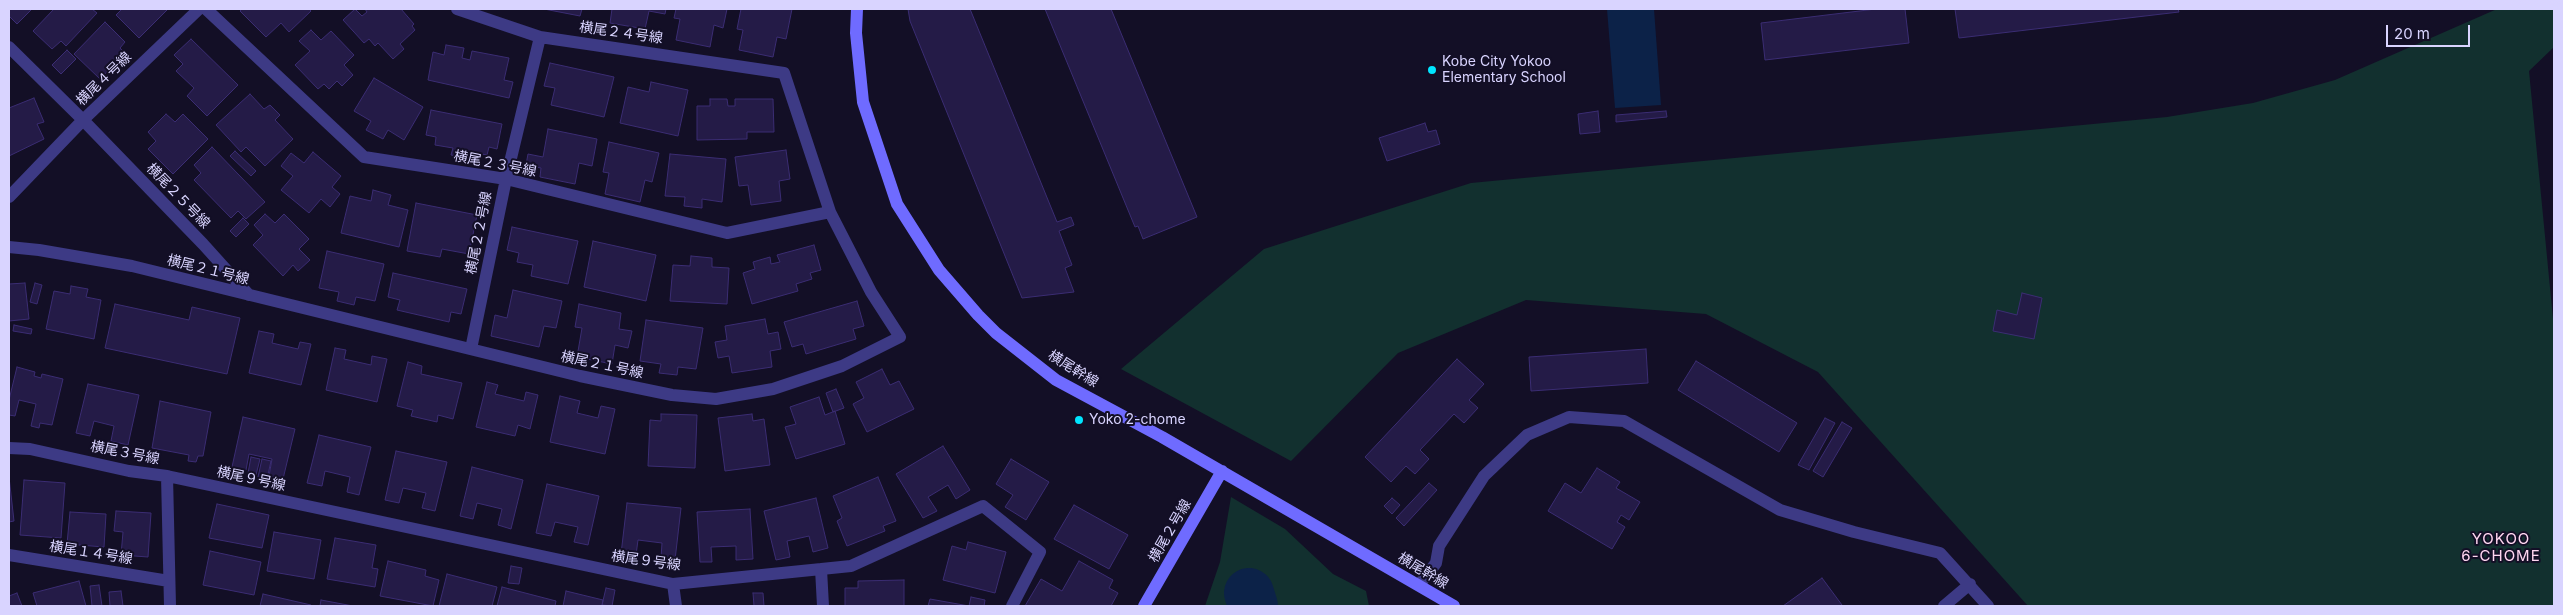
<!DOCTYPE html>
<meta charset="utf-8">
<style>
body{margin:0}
#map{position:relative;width:2563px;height:615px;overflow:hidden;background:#130f26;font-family:Inter,sans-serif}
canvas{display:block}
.frame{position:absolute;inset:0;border:10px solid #d9d4ff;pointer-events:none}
.scale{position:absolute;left:2386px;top:25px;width:84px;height:22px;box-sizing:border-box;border:2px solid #d9d4ff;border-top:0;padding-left:6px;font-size:15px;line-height:18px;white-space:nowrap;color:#d9d4ff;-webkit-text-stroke:4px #130f26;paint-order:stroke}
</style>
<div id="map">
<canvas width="2563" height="615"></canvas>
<div class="frame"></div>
<div class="scale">20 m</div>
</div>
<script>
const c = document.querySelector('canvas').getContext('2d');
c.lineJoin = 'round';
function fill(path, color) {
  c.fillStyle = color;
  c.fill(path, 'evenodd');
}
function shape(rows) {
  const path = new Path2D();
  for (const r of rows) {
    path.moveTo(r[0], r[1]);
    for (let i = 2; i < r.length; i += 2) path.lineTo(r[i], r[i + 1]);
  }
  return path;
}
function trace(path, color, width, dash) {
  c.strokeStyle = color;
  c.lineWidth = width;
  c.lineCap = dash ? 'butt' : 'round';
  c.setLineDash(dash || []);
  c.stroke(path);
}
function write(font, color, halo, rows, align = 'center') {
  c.font = font + ' Inter,"Noto Sans JP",sans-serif';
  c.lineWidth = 4;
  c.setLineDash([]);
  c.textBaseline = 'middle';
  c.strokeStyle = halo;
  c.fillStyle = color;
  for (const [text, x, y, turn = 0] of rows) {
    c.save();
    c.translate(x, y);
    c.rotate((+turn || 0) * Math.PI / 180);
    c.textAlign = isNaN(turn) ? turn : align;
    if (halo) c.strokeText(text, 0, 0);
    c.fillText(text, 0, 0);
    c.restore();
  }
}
fill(shape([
 [2497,9,2554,9,2554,47,2529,71,2554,329,2554,606,2028,606,1818,372,1706,314,1526,300,1398,353,1291,461,1121,369,1264,249,1471,183,2167,117,2253,103,2335,80],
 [1231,497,1285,529,1333,574,1366,591,1369,606,1205,606,1220,562]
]), '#12302f');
fill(shape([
 [1607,9,1654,9,1661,105,1615,108]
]), '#0c2248');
trace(shape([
 [1249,593,1253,606]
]), '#0c2248', 50);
const building = shape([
 [9,9,32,9,17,24,9,16,9,9],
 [54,9,92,9,97,13,66,46,61,41,52,49,33,31,54,9],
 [122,9,168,9,139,38,116,15,122,9],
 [242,9,309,9,311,11,289,32,281,23,266,37,240,11,242,9],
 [355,9,362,16,367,12,365,9,401,9,414,24,412,26,415,30,400,44,404,49,393,59,378,43,375,46,369,39,364,43,343,20,355,9],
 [544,9,582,9,580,16,544,9],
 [612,9,666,9,665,14,649,11,645,29,610,23,612,9],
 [676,9,727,9,723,28,714,25,710,47,676,40,680,19,674,18,676,9],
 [741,9,792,9,786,39,777,37,773,57,739,50,743,30,737,29,741,9],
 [908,9,970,9,1057,222,1071,217,1074,225,1059,231,1072,265,1065,268,1074,292,1022,298,910,21,908,9],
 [1045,9,1111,9,1197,217,1143,239,1138,226,1135,227,1045,9],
 [1876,9,1905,9,1909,43,1765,60,1761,23,1876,9],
 [1955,9,2178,9,2179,12,1959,38,1955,9],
 [105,22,125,42,120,48,125,53,100,79,74,54,105,22],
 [311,30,321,40,331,31,354,55,344,65,353,75,342,86,337,81,329,89,324,84,318,89,295,65,310,51,299,41,311,30],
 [191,39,238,85,207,116,187,96,194,88,176,71,183,64,174,55,191,39],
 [446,45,464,48,462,58,470,60,472,51,509,58,504,80,513,82,509,98,428,80,433,52,444,55,446,45],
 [67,50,76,59,61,74,52,65,67,50],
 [550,63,614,77,604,117,551,105,555,88,544,86,550,63],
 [374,78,423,107,404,140,388,130,383,139,366,130,371,121,354,111,374,78],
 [651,82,688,90,678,136,620,123,628,87,649,92,651,82],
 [250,94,264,109,270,105,280,115,275,120,293,139,265,166,246,147,241,152,216,125,250,94],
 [34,98,44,122,37,124,44,139,9,156,9,108,34,98],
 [710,99,727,99,728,106,735,106,735,99,773,99,774,132,747,132,747,139,697,140,697,106,710,106,710,99],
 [431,110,502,124,497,149,489,147,487,155,471,152,469,158,451,155,453,148,435,145,436,137,426,135,431,110],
 [1598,111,1600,132,1580,134,1578,114,1598,111],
 [1666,111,1667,117,1616,122,1616,115,1666,111],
 [166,114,175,122,183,114,208,139,173,174,148,149,156,141,148,132,166,114],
 [1425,123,1428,132,1436,130,1440,144,1387,161,1379,138,1425,123],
 [548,129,597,139,592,166,579,163,575,184,540,177,541,168,526,165,528,154,543,157,548,129],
 [609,142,659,153,652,182,645,180,640,202,605,194,609,173,603,172,609,142],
 [212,147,265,202,246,219,238,211,231,218,194,180,201,173,194,165,212,147],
 [786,150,790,179,779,181,781,201,751,205,748,185,739,186,735,157,786,150],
 [235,151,256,171,251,176,230,156,235,151],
 [313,152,341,176,332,187,340,194,330,207,321,199,309,213,281,190,293,176,281,166,291,153,304,163,313,152],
 [670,154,726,159,722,202,702,199,702,208,684,206,685,197,665,196,670,154],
 [373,190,391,195,388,205,408,210,399,247,341,233,350,196,371,201,373,190],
 [416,203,477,215,469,254,442,249,440,257,407,251,416,203],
 [265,214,275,223,284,214,309,239,299,249,310,260,298,271,293,265,283,276,253,245,263,235,254,225,265,214],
 [243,218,249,224,236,237,230,231,243,218],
 [512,227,578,241,568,284,531,276,533,265,517,262,519,253,507,250,512,227],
 [593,241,656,255,646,301,584,287,593,241],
 [814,245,821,270,810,273,812,279,796,284,798,291,752,304,743,273,755,269,753,262,770,257,771,264,780,262,777,255,814,245],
 [327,251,384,264,375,301,356,297,354,305,337,301,339,292,319,288,327,251],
 [691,256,712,258,712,267,729,268,727,304,670,301,673,265,690,266,691,256],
 [393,273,467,289,461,314,451,312,449,322,397,310,400,300,388,297,393,273],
 [25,283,29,319,9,321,9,284,25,283],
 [35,283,42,285,37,304,30,302,35,283],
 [71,286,88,289,86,297,101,300,94,339,46,329,54,291,70,294,71,286],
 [513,290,562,301,556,328,544,326,539,347,491,336,495,315,507,318,513,290],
 [2022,293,2042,298,2034,339,1993,331,1997,310,2017,315,2022,293],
 [857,301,864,326,853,329,856,339,806,354,803,344,792,347,784,322,857,301],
 [115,304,189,320,192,307,240,318,227,374,105,348,115,304],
 [579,304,621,313,619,329,632,331,628,348,615,345,612,364,577,357,582,328,575,327,579,304],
 [765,319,768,334,778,332,781,349,770,351,772,367,732,373,729,356,718,358,715,342,727,340,725,326,765,319],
 [646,320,703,328,696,369,678,367,677,375,659,373,661,364,640,361,646,320],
 [14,325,32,329,31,334,13,331,14,325],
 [259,331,274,334,272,343,298,349,300,342,311,344,301,385,249,373,259,331],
 [335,348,346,350,344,359,371,365,372,356,387,359,377,402,326,390,335,348],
 [1646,349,1648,383,1531,391,1529,357,1646,349],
 [1457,359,1484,384,1469,400,1478,408,1464,423,1454,414,1420,450,1429,459,1415,474,1406,466,1391,482,1365,457,1457,359],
 [1696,361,1797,423,1779,452,1678,390,1696,361],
 [408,362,422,366,421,374,462,383,453,419,438,415,437,422,411,416,413,410,397,406,408,362],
 [17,367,35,372,34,376,41,378,42,374,63,379,52,425,40,423,39,428,31,426,36,404,19,400,15,416,9,415,9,400,17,367],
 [882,369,890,385,899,381,914,409,867,432,853,404,864,398,856,382,882,369],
 [487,382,498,385,495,394,524,401,526,392,538,395,530,429,518,425,515,436,476,427,487,382],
 [88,384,139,395,128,445,111,441,114,426,94,421,90,436,76,433,88,384],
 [836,389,844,408,833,412,826,393,836,389],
 [560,396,580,401,577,413,598,418,601,406,615,409,605,454,550,442,560,396],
 [819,397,825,415,835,411,845,444,796,459,785,427,796,424,790,407,819,397],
 [160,401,211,412,203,456,198,456,196,462,188,461,189,455,152,448,160,401],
 [661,414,697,415,695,468,648,466,650,420,661,421,661,414],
 [752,414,753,421,764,419,770,465,725,471,718,418,752,414],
 [243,417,295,429,283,479,269,476,272,459,249,454,246,470,232,467,243,417],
 [1825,418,1835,423,1809,470,1798,465,1825,418],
 [1842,422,1852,428,1823,477,1813,471,1842,422],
 [319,435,371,447,359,495,347,492,350,477,325,471,322,486,307,483,319,435],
 [943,446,970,490,956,499,948,485,928,497,937,511,923,518,896,474,943,446],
 [396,451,447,462,435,511,422,508,426,493,403,488,399,503,385,500,396,451],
 [251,457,260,459,256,475,248,473,251,457],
 [262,459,271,461,267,479,258,477,262,459],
 [1011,459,1049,482,1026,520,1005,507,1013,495,996,484,1011,459],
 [472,467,523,480,511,529,498,525,502,509,477,503,473,519,460,516,472,467],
 [1597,468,1620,482,1616,488,1640,502,1629,520,1621,515,1617,522,1625,527,1612,549,1548,511,1565,483,1581,493,1597,468],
 [9,477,14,521,9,522,9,477],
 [878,477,896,521,883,526,885,531,847,546,837,521,842,518,833,496,878,477],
 [24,480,65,483,61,538,20,535,24,480],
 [1429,483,1437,490,1404,526,1396,518,1429,483],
 [547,484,599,496,588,545,574,542,578,527,555,522,551,536,536,533,547,484],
 [816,498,828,548,813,552,809,536,787,541,790,557,776,560,764,511,816,498],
 [1392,498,1400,505,1392,514,1384,506,1392,498],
 [627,503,681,508,675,560,661,558,662,543,638,540,636,555,621,554,627,503],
 [217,504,269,515,262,548,209,538,217,504],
 [1074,505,1128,535,1109,569,1054,539,1074,505],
 [750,509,753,559,736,560,736,546,711,547,712,562,700,562,697,512,750,509],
 [116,511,151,513,148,557,121,555,123,532,114,531,116,511],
 [70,512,106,514,104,547,67,544,70,512],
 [274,532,321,540,314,579,267,571,274,532],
 [335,538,376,545,372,568,378,569,375,587,327,579,335,538],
 [968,542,1006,552,995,593,943,580,952,546,966,550,968,542],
 [210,551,261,562,254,595,203,585,210,551],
 [388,561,426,570,425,576,439,580,433,606,380,596,388,561],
 [1079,561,1113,580,1109,588,1118,593,1111,606,1025,606,1041,579,1062,591,1079,561],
 [511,566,522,568,519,584,508,583,511,566],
 [447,574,497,587,492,606,439,606,447,574],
 [1822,578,1842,605,1840,606,1783,606,1822,578],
 [904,580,904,606,845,606,845,588,858,588,858,581,904,580],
 [79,581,86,606,37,606,33,593,79,581],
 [99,585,102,606,92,606,90,586,99,585],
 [502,587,556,601,555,606,497,606,502,587],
 [606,588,615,590,612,606,602,605,606,588],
 [121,591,123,606,110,606,109,592,121,591],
 [566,591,603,600,602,606,563,606,566,591],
 [17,593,22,606,9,606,9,596,17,593],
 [753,593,763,593,764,606,754,606,753,593],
 [263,594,311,605,311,606,260,606,263,594],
 [971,597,985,600,984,606,928,606,930,599,969,606,971,597],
 [321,600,353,606,320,606,321,600]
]);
fill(building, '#241b47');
trace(building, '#3b2d73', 1);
trace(shape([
 [1419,585,1436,563,1439,546,1484,476,1527,435,1569,417,1624,421,1780,510,1854,532,1940,553,1988,606],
 [1944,606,1970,584]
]), '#3d3a85', 12);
trace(shape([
 [206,9,364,157,506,179,727,233,830,212],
 [9,47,83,120,199,9],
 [9,197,83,120,203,244,249,295],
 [9,247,39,250,132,266,580,376,672,395,716,399,773,389,842,366,900,337,871,292,830,212,784,73,540,37,457,9],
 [471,349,506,179,540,37],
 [9,448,30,449,129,471,167,476,170,606],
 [167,476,673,584,851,566,983,506,1040,552,1012,606],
 [9,555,169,581],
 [821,569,823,606],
 [673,584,676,606]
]), '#3d3a85', 12);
trace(shape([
 [857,9,856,33,863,102,897,204,939,270,978,315,996,333,1056,380,1162,437,1454,606],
 [1144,606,1222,471]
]), '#6f6bff', 12);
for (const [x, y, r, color] of [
 [1432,70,5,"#00e5ff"],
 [1079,420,5,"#00e5ff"]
]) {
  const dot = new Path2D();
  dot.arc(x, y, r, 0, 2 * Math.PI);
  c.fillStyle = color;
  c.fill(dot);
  trace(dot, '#130f26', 2);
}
write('14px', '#d9d4ff', '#130f26', [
 ["横尾２４号線",621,33,8],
 ["横尾４号線",104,79,-44],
 ["横尾２３号線",495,164,11],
 ["横尾２５号線",178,196,46],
 ["横尾２２号線",479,233,-79],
 ["横尾２１号線",208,270,14],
 ["横尾２１号線",602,365,12],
 ["横尾幹線",1073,369,32],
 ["横尾３号線",125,453,11],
 ["横尾９号線",251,479,12],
 ["横尾２号線",1170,531,-60],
 ["横尾１４号線",91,553,9],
 ["横尾９号線",646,561,8],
 ["横尾幹線",1423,571,31]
]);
write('14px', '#d9d4ff', '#130f26', [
 ["Kobe City Yokoo",1442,62],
 ["Elementary School",1442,78],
 ["Yoko 2-chome",1089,420]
], 'left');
c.letterSpacing = '1px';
write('15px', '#ffd6f0', '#130f26', [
 ["YOKOO",2501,539],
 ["6-CHOME",2501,556]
]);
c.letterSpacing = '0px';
</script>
